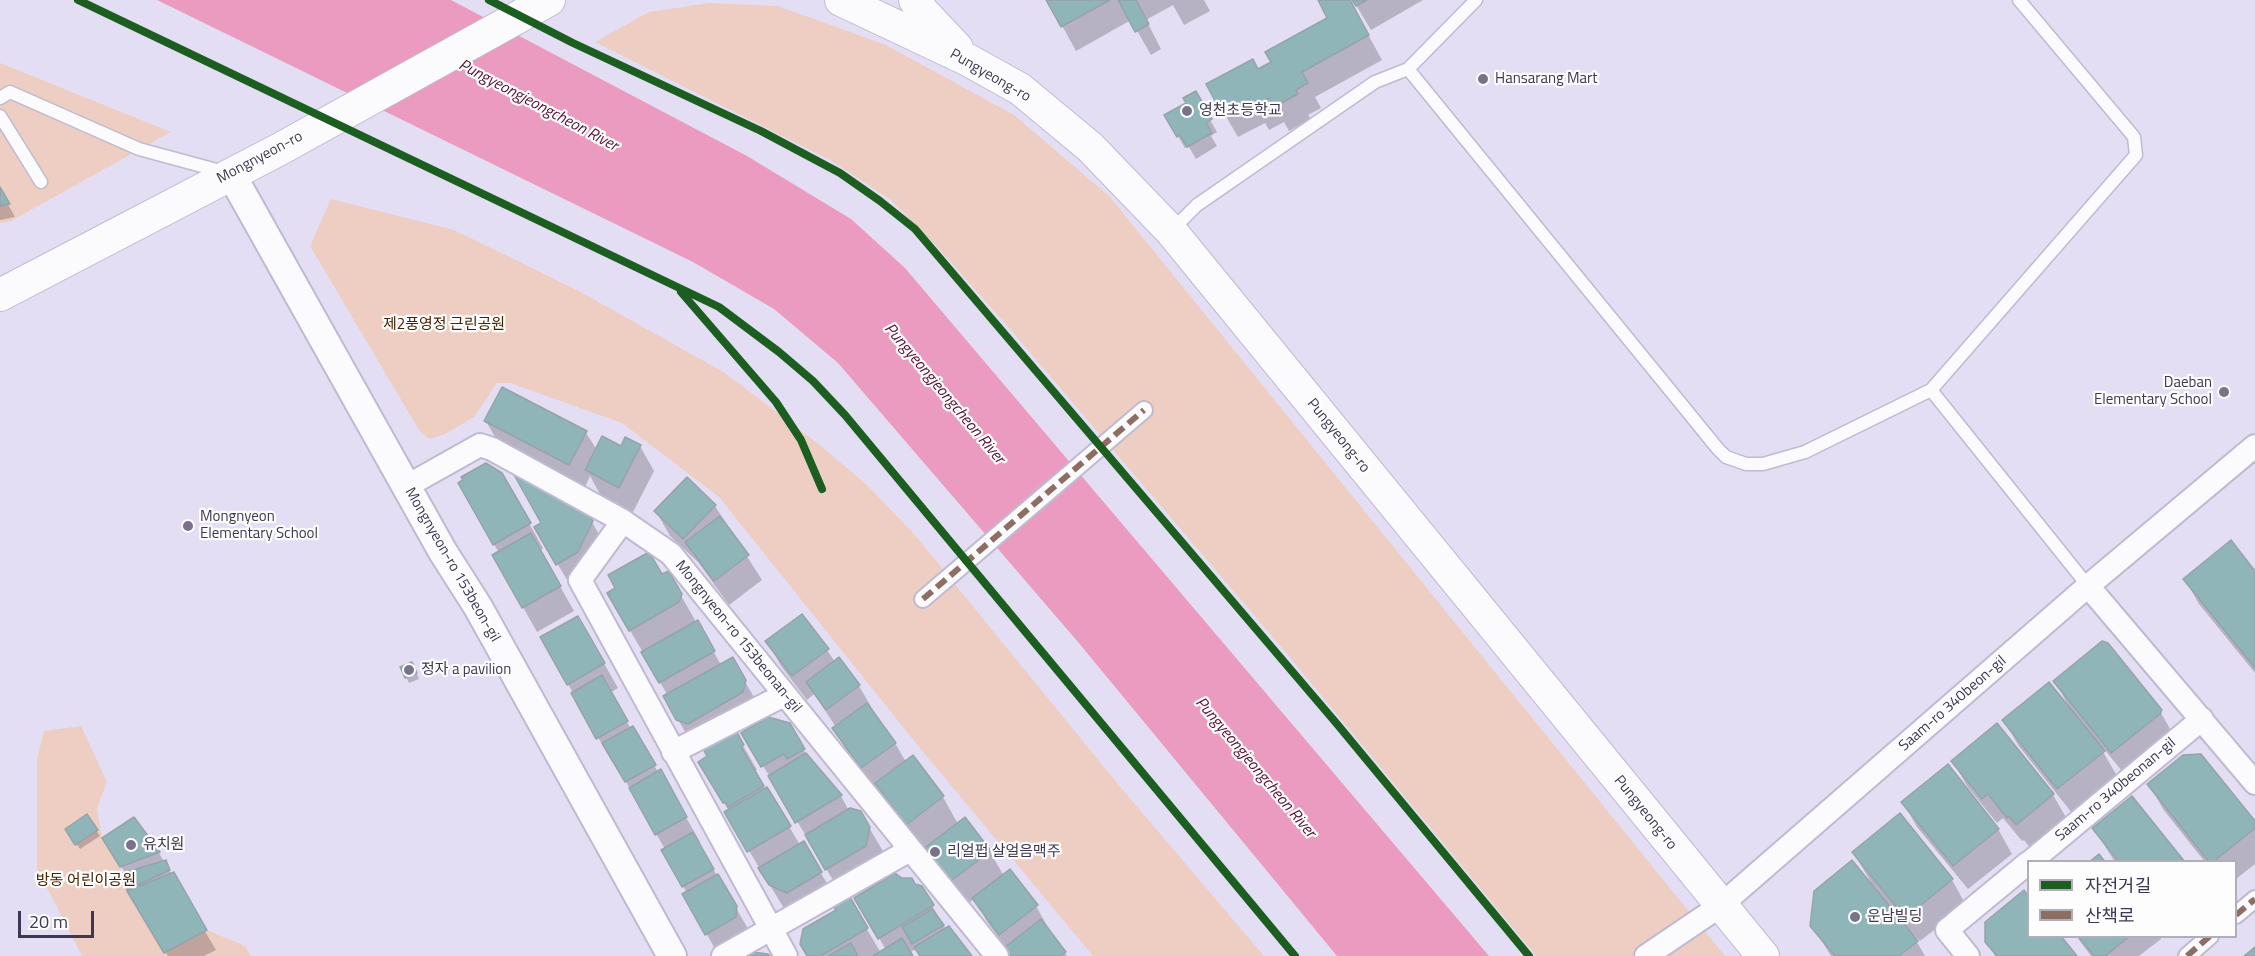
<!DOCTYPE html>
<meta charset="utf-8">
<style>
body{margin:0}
#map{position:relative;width:2255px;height:956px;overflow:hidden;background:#e4def4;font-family:"Titillium Web","Noto Sans KR",sans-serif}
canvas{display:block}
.legend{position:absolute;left:2027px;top:860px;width:210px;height:78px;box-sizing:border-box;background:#fdfdfd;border:2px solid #b1aeb9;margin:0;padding:8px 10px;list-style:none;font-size:18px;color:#3f3852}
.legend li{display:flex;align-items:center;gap:12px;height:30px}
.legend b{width:30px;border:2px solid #b1aeb9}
.scale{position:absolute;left:18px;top:911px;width:76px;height:27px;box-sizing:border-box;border:3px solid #3f3852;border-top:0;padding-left:8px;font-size:18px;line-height:21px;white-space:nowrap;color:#3f3852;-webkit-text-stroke:4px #fdfdfd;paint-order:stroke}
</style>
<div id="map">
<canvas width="2255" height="956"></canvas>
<ul class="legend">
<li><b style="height:8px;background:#1b5e20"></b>자전거길</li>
<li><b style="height:8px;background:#8d6e63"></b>산책로</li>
</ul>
<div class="scale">20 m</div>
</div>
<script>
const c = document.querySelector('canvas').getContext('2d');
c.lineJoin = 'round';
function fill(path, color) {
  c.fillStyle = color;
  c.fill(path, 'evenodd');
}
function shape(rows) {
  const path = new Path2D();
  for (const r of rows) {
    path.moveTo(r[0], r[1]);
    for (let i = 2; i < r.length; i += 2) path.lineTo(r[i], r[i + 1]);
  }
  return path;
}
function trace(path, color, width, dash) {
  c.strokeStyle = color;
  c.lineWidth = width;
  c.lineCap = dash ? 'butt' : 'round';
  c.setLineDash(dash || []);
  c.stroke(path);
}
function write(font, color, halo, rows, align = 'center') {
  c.font = font + ' "Titillium Web","Noto Sans KR",sans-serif';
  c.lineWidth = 4.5;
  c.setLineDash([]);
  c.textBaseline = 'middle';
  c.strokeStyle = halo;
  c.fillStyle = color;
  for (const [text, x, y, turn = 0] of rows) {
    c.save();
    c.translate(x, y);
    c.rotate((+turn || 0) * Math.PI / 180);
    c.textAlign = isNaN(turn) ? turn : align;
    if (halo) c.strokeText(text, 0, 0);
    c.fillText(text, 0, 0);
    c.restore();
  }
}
fill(shape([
 [709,3,778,6,886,45,1014,115,1110,197,1725,956,1536,956,1283,649,1009,328,940,250,891,200,830,160,595,42,649,12],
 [0,63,171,132,11,221,0,223],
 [331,199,454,230,579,291,725,373,816,442,867,485,914,534,1117,783,1264,956,1093,956,919,747,719,497,622,423,510,383,497,383,475,416,459,426,443,435,429,439,419,430,310,246],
 [81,726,107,782,97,808,102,838,120,867,127,891,164,953,207,930,245,946,251,956,82,956,37,868,37,759,44,731]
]), '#eecec3');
fill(shape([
 [157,0,451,0,747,156,851,219,905,268,1489,956,1337,956,1078,642,838,363,774,309,693,262]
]), '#ec9bc0');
fill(shape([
 [1048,0,1204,0,1210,11,1184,25,1173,5,1146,20,1161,49,1151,55,1131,20,1076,51],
 [1319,0,1349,0,1382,60,1315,97,1321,108,1308,115,1311,119,1289,131,1284,122,1269,130,1265,123,1238,137,1224,113,1258,71,1273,63,1329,18],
 [1353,0,1423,0,1371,30],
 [1195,93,1217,132,1211,136,1217,146,1196,159,1189,147,1185,148,1166,116,1188,104],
 [0,190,15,217,0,220],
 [503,389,586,433,597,450,640,446,654,471,633,512,600,494,590,476,584,489,500,446,486,421],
 [501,474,543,548,540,551,574,611,537,632,494,556,499,553,460,483],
 [715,506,762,580,729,605,698,562,670,536,656,511],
 [584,509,606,546,592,576,572,588,536,528],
 [668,573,695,620,694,624,697,622,721,665,732,659,759,706,734,730,757,770,754,772,765,790,767,789,800,845,803,843,835,897,785,910,726,813,729,811,700,762,709,757,704,747,692,744,665,697,668,696,609,594],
 [2255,573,2255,673,2199,604,2185,579],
 [578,618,618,688,610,693,631,729,633,728,658,772,660,771,700,842,698,843,750,932,719,956,685,895,687,893,663,851,665,849,614,761,612,762,542,638],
 [767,641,827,650,835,662,859,686,873,710,871,711,895,743,906,762,913,757,943,797,958,824,990,852,1004,876,1036,906,1050,931,1049,932,1067,956,1012,956,988,923,974,899,964,907,939,874,924,847,921,848,891,808,880,789,877,792,848,753,834,729,836,727,814,694,807,700,781,666],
 [415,669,419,679,409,683,406,677],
 [2055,681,2160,711,2174,736,2126,776,2104,749,2102,750,2117,776,2072,813,2018,745,2004,720,2069,707],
 [789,725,809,759,841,796,849,811,860,812,884,853,841,893,743,733],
 [1997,725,2053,795,2067,819,2031,849,2024,840,2022,841,2003,818,1997,823,1967,786,1953,761],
 [2149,784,2255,823,2255,864,2236,879,2236,862,2205,862,2163,809],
 [1903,802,1998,829,2012,854,1968,889,1917,827],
 [1899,815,1952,880,1966,905,1920,941,1915,936,1914,937,1925,956,1831,956,1812,925,1871,882,1853,852],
 [134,819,159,853,216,950,204,956,168,956,129,891,126,874,111,851],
 [2094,829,2183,862,2115,862],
 [67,830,96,830,100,836,80,849],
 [914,885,921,887,946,929,972,956,921,956,916,949,909,953,911,956,808,956,838,910,849,899,881,953,886,950,856,898],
 [2024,893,2028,898,2028,936,2075,956,1995,956,1987,941],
 [2076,936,2160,936,2161,939,2139,956,2091,956]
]), '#0003');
const building = shape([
 [1046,0,1110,0,1061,27,1046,0],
 [1118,0,1136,0,1149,24,1135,32,1118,0],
 [1318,0,1350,0,1369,35,1302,72,1308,83,1296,90,1298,94,1274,107,1269,98,1254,107,1249,99,1222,114,1206,84,1253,59,1258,69,1271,62,1265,52,1327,18,1318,0],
 [1352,0,1367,0,1356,6,1352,0],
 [1196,91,1212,119,1206,123,1212,133,1187,147,1180,135,1177,137,1164,115,1186,103,1183,98,1196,91],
 [0,187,10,204,0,206,0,187],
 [502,387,587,431,569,465,484,421,502,387],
 [602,436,621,446,625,437,641,445,619,488,585,470,602,436],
 [486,463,502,473,531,523,493,545,458,483,463,480,461,477,486,463],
 [513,473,585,508,593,521,578,552,556,565,534,527,541,523,513,473],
 [687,477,716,505,683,539,654,511,687,477],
 [720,516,749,555,714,581,685,542,720,516],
 [531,533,561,586,522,608,492,555,531,533],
 [2231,540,2255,571,2255,668,2183,579,2231,540],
 [649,552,662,574,669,571,682,594,679,602,629,631,607,593,615,588,608,575,649,552],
 [802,614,829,649,792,676,765,641,802,614],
 [578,616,605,663,567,685,540,637,578,616],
 [698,620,715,651,659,683,641,652,698,620],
 [2102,641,2108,643,2162,710,2160,714,2111,753,2053,681,2102,641],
 [733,657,746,680,743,692,688,724,676,720,663,696,733,657],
 [839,657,860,685,826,710,806,682,839,657],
 [412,662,417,673,405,678,400,667,412,662],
 [602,675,628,721,596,739,571,693,602,675],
 [2049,682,2105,751,2057,789,2002,720,2049,682],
 [867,703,896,743,861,768,832,728,867,703],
 [768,717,790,723,805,749,787,759,784,754,761,767,741,733,768,717],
 [1997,723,2054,794,2016,825,2009,816,2007,818,1988,794,1982,799,1951,761,1997,723],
 [633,726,656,765,625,782,602,743,633,726],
 [736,730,744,745,741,747,764,786,728,807,725,802,723,803,698,762,707,756,703,749,736,730],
 [806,753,842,795,795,823,768,776,806,753],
 [2201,754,2255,821,2255,828,2213,862,2209,862,2147,784,2183,755,2201,754],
 [913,755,944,796,906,825,875,783,913,755],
 [1948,764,1999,829,1953,866,1901,802,1948,764],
 [661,769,687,817,655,835,629,788,661,769],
 [767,787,791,826,747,852,724,812,767,787],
 [2132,796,2185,862,2119,862,2092,828,2132,796],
 [850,808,861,811,870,827,866,846,825,870,805,835,850,808],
 [1900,813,1953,879,1905,918,1852,852,1900,813],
 [87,814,98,830,75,845,65,829,87,814],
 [134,817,160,852,120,867,102,838,134,817],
 [965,817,991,851,948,883,923,849,965,817],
 [693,832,714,869,682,887,661,850,693,832],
 [804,841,822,872,787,893,769,885,758,868,804,841],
 [2099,854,2105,862,2089,862,2099,854],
 [166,860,170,870,127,890,123,873,166,860],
 [1852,860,1918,941,1899,956,1835,956,1810,926,1814,891,1852,860],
 [1010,869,1038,905,999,935,972,898,1010,869],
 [174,872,207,930,164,953,127,891,174,872],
 [895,873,902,878,912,878,915,884,922,886,934,905,878,939,854,898,895,873],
 [718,874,737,906,736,917,705,935,682,894,718,874],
 [2024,890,2028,896,2028,936,2061,936,2077,956,1997,956,1985,942,1985,922,2024,890],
 [850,897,868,928,821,956,807,956,800,944,803,929,836,910,834,907,850,897],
 [932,909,944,925,912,944,902,927,932,909],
 [1041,919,1066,952,1061,956,1011,956,1005,947,1041,919],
 [949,926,972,956,920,956,914,947,949,926],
 [2078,936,2130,936,2105,956,2094,956,2078,936],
 [902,938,913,956,873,956,902,938],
 [851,943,858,956,828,956,851,943],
 [2255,947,2255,956,2244,956,2255,947],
 [752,952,768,954,770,956,745,956,752,952]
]);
fill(building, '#90b5b9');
trace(building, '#95a3aa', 1.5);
const service = shape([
 [1408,69,1718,449,1726,457,1746,464,1763,464,1805,452,1931,390,2136,155,2134,137,2019,0],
 [0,98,10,92,139,149,224,172],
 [0,116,41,182],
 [1171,231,1197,205,1375,82,1408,69,1476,0],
 [1931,390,2088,586]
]);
const pedestrian = shape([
 [923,599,1144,410],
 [2236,915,2255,899],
 [2187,956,2210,936]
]);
const minor = shape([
 [407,486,480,445,492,449,623,521,671,554,997,956],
 [623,521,580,580,786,956],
 [2088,586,2255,783],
 [673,752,784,695],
 [2030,862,2202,719],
 [723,956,910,850],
 [1646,956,1720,906,2088,586,2255,446],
 [1968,956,1947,930,2028,863]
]);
const tertiary = shape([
 [231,174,443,552,478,607,672,956]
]);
const secondary = shape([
 [841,0,968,60,1020,89,1090,147,1171,231,1763,956],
 [915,0,922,11,957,48],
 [0,295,280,149,549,0]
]);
trace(service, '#c0bad0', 15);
trace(pedestrian, '#c0bad0', 20);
trace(minor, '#c0bad0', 26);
trace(tertiary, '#c0bad0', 32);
trace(secondary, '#c0bad0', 34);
trace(service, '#fbfafd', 12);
trace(pedestrian, '#fbfafd', 16);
trace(minor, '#fbfafd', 22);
trace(tertiary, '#fbfafd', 28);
trace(secondary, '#fbfafd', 32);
trace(shape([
 [923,599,1144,410],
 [2236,915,2255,899],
 [2187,956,2210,936]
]), '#8d6e63', 6, [12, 6]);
trace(shape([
 [78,0,719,307,779,352,813,381,845,415,1295,956],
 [489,0,573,43,761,131,840,173,880,201,915,229,1337,724,1529,956],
 [681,292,776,402,801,440,822,489]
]), '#1b5e20', 8);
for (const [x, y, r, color] of [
 [1483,79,6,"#79728b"],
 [1187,111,6,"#79728b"],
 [2224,392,6,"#79728b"],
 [188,526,6,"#79728b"],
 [409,670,6,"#79728b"],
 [131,845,6,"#79728b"],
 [935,852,6,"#79728b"],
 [1855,917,6,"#79728b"]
]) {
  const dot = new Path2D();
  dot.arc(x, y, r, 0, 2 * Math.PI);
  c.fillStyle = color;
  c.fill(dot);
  trace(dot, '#fdfdfd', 2);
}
write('15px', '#3f3852', '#fdfdfd', [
 ["Pungyeong-ro",990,76,30],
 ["Mongnyeon-ro",260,158,-28],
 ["Pungyeong-ro",1338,436,51],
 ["Mongnyeon-ro 153beon-gil",452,565,60],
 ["Mongnyeon-ro 153beonan-gil",738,637,51],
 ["Saam-ro 340beon-gil",1953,704,-41],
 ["Saam-ro 340beonan-gil",2116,790,-40],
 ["Pungyeong-ro",1645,813,51]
]);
write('15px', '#3f3852', '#fdfdfd', [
 ["Hansarang Mart",1495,79],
 ["영천초등학교",1199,111],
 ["Daeban",2212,383,"right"],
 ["Elementary School",2212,400,"right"],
 ["Mongnyeon",200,517],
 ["Elementary School",200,534],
 ["정자 a pavilion",421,670],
 ["유치원",143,845],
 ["리얼펍 살얼음맥주",947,852],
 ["운남빌딩",1867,917]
], 'left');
write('15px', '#472302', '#fdfdfd', [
 ["제2풍영정 근린공원",444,325],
 ["방동 어린이공원",86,881]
]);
write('italic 16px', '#581232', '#fdfdfd', [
 ["Pungyeongjeongcheon River",538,106,28],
 ["Pungyeongjeongcheon River",944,394,50],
 ["Pungyeongjeongcheon River",1255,768,50]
]);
</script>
